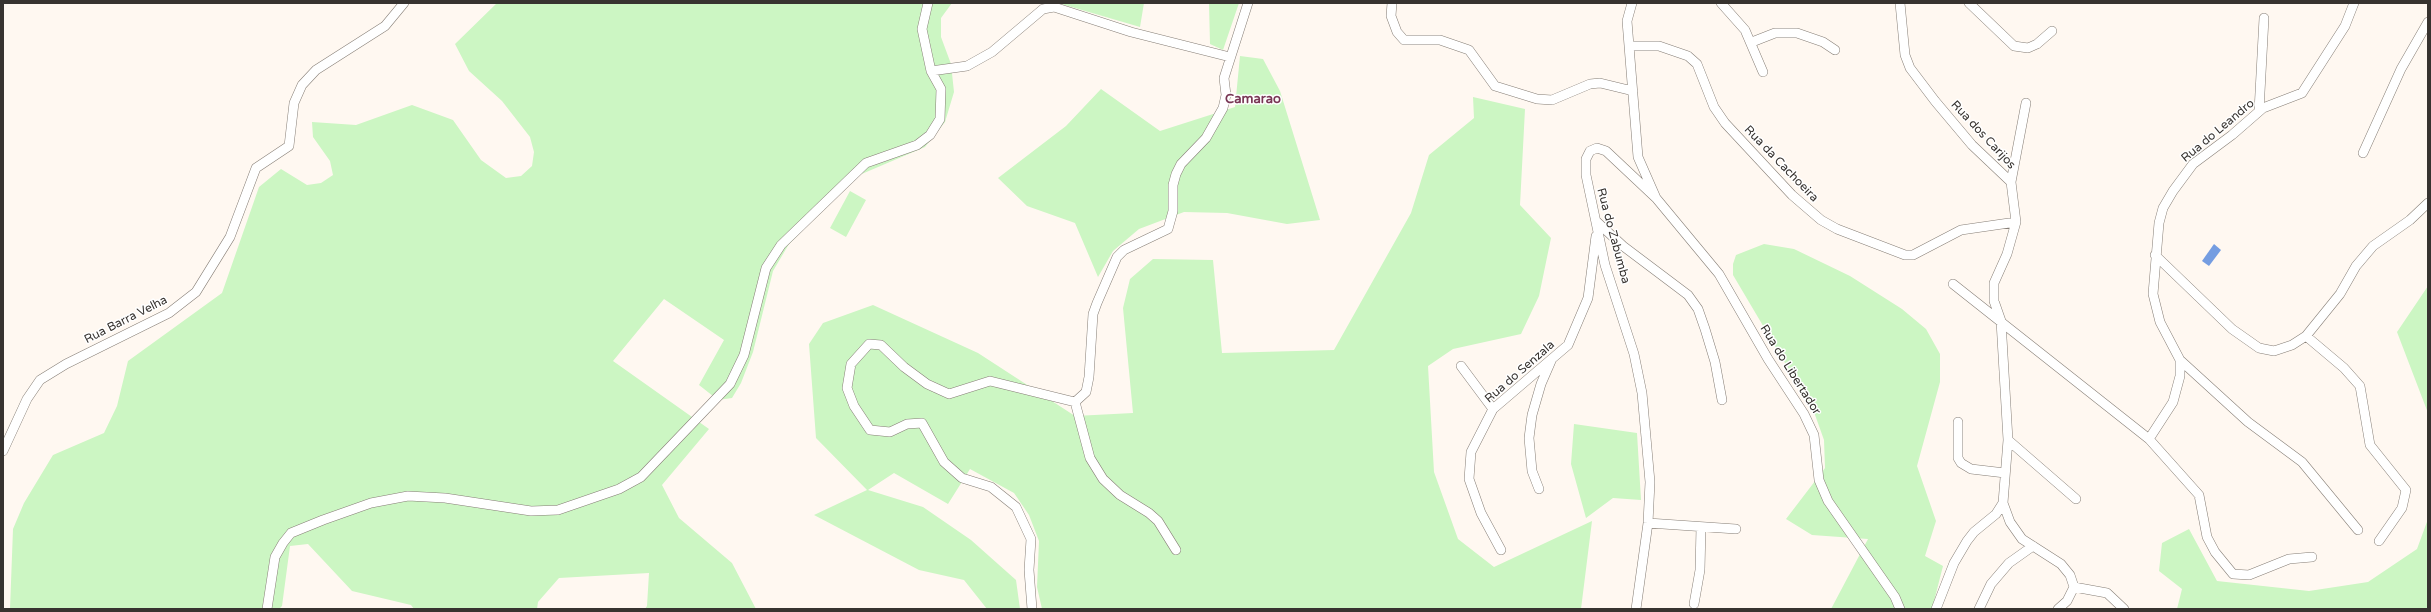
<!DOCTYPE html>
<style>
body{margin:0}
#map{position:relative;width:2431px;height:612px;overflow:hidden;background:#fff8f1;font-family:"Varela Round",sans-serif}
canvas{display:block}
.frame{position:absolute;inset:0;border:4px solid #373330;pointer-events:none}
</style>
<div id="map">
<canvas width="2431" height="612"></canvas>
<div class="frame"></div>
</div>
<script>
const c = document.querySelector('canvas').getContext('2d');
c.lineJoin = 'round';
function fill(path, color) {
  c.fillStyle = color;
  c.fill(path, 'evenodd');
}
function shape(rows) {
  const path = new Path2D();
  for (const r of rows) {
    path.moveTo(r[0], r[1]);
    for (let i = 2; i < r.length; i += 2) path.lineTo(r[i], r[i + 1]);
  }
  return path;
}
function trace(path, color, width, dash) {
  c.strokeStyle = color;
  c.lineWidth = width;
  c.lineCap = dash ? 'butt' : 'round';
  c.setLineDash(dash || []);
  c.stroke(path);
}
function write(font, color, halo, rows, align = 'center') {
  c.font = font + ' "Varela Round",sans-serif';
  c.lineWidth = 3;
  c.setLineDash([]);
  c.textBaseline = 'middle';
  c.strokeStyle = halo;
  c.fillStyle = color;
  for (const [text, x, y, turn = 0] of rows) {
    c.save();
    c.translate(x, y);
    c.rotate((+turn || 0) * Math.PI / 180);
    c.textAlign = isNaN(turn) ? turn : align;
    if (halo) c.strokeText(text, 0, 0);
    c.fillText(text, 0, 0);
    c.restore();
  }
}
fill(shape([
 [497,3,952,3,941,18,941,37,951,64,954,92,945,122,925,147,857,176,789,244,773,271,753,352,741,383,732,398,718,400,699,385,724,340,664,299,613,361,709,429,662,485,679,518,732,563,756,609,645,609,647,606,649,573,559,578,538,602,537,609,414,609,411,605,352,591,308,544,290,546,282,606,279,609,10,609,13,529,24,503,53,455,104,433,117,406,128,361,222,293,259,187,281,169,307,185,321,183,333,175,330,161,313,137,312,122,356,125,412,105,453,120,481,160,506,178,521,176,532,166,534,152,530,137,502,101,469,71,455,44],
 [1058,3,1144,3,1140,27],
 [1209,3,1239,3,1223,50,1210,44],
 [1240,56,1263,59,1280,91,1320,220,1287,224,1227,213,1184,212,1139,229,1113,251,1098,277,1075,223,1027,206,998,178,1066,126,1101,89,1160,131,1235,107],
 [1473,97,1525,109,1520,205,1551,238,1539,296,1521,334,1453,349,1428,366,1434,472,1458,539,1494,567,1592,521,1581,609,1042,609,1037,587,1039,541,1029,515,1014,493,970,469,948,504,894,473,868,490,923,507,971,540,1016,580,1020,609,987,609,964,580,919,570,814,515,867,490,816,438,809,344,823,323,873,305,978,353,1075,416,1133,413,1123,308,1130,279,1153,259,1213,260,1222,353,1334,350,1411,213,1429,155,1474,118],
 [850,191,866,200,846,237,830,228],
 [1764,244,1794,249,1850,276,1902,309,1926,329,1940,354,1940,382,1917,466,1936,521,1925,556,1943,566,1932,609,1831,609,1868,539,1812,535,1786,519,1825,468,1824,440,1814,412,1733,275,1733,264,1736,255],
 [2428,286,2428,413,2397,332],
 [1574,424,1637,433,1641,500,1613,498,1586,518,1571,464],
 [2428,519,2428,609,2177,609,2182,589,2159,571,2162,543,2189,529,2217,581,2309,591,2368,582,2417,549]
]), '#ccf6c3');
fill(shape([
 [2214,244,2221,250,2209,266,2202,261]
]), '#759de1');
const street = shape([
 [1392,3,1391,16,1397,32,1404,40,1440,40,1469,50,1495,86,1537,99,1552,100,1590,84,1600,83,1633,91],
 [1632,3,1627,21,1638,157,1656,198,1606,151,1597,148,1590,151,1586,159,1586,175,1605,265,1634,354,1642,393,1650,482,1648,523,1636,609],
 [1721,3,1745,30,1763,72],
 [1900,3,1905,55,1910,68,1935,101,1972,145,2011,182,2016,222,2007,254,1994,283,1994,301,2001,321,2008,440,2003,503,1996,514,1974,532,1967,541,1954,563,1936,609],
 [1969,3,2014,46,2028,48,2037,44,2052,31],
 [1752,42,1775,33,1797,33,1823,42,1835,50],
 [1630,46,1659,46,1688,56,1697,64,1714,107,1725,123,1792,195,1821,220,1837,229,1905,255,1913,255,1961,230,2016,222],
 [931,71,967,66,992,52,1043,9,1054,7,1131,32,1230,57],
 [2259,111,2264,18],
 [2363,153,2401,69,2428,22],
 [2011,182,2026,103],
 [1656,198,1719,274,1768,359,1804,414,1814,435,1819,480,1828,501,1895,597,1900,609],
 [1596,221,1623,246,1688,295,1698,309,1705,329,1715,362,1722,400],
 [2155,255,2232,329,2259,348,2274,351,2292,345,2306,336,2340,294,2356,266,2373,246,2410,220,2428,203],
 [1953,284,2149,439,2199,495,2207,537,2215,552,2233,574,2249,575,2289,559,2312,557],
 [2306,336,2344,368,2360,386,2370,445,2406,490,2402,508,2379,541],
 [2180,360,2248,422,2302,462,2358,530],
 [1461,366,1493,409],
 [1075,402,1090,458,1103,479,1120,495,1149,513,1158,521,1176,550],
 [1958,422,1958,458,1961,463,1971,469,2005,473],
 [2149,439,2173,402,2180,376,2180,360,2160,322,2153,294,2159,223,2163,208,2173,191,2193,164,2232,135,2263,108,2302,93,2345,26,2354,3],
 [2008,440,2076,499],
 [3,451,27,399,40,380,66,364,169,313,196,292,230,237,256,168,289,146,294,103,302,85,316,70,385,26,404,3],
 [1539,489,1532,471,1529,438,1532,415,1541,384,1551,361],
 [2003,503,2010,522,2022,539,2061,564,2070,575,2074,587,2107,593,2124,609],
 [1648,523,1736,529],
 [1501,550,1481,513,1469,479,1471,452,1493,409,1568,345,1588,298,1596,236],
 [1694,604,1700,570,1701,527],
 [267,609,275,557,283,543,291,533,323,520,371,503,408,496,445,498,531,511,558,510,619,489,641,477,730,384,744,355,766,268,781,245,866,163,917,145,930,135,940,119,941,89,931,71,922,29,928,3],
 [1032,609,1029,570,1031,539,1016,507,991,487,962,478,944,462,922,423,907,424,890,432,870,430,854,406,847,388,851,364,869,344,881,345,904,367,927,384,949,394,990,381,1075,402,1086,392,1089,377,1093,314,1097,303,1117,257,1124,250,1168,229,1173,211,1173,185,1176,174,1181,164,1206,138,1223,108,1226,95,1224,78,1248,3],
 [1979,609,1991,584,2009,563,2033,546],
 [2058,609,2067,601,2074,587]
]);
trace(street, '#867e76', 10);
trace(street, '#fff', 9);
write('12px', '#373330', '#fff', [
 ["Rua do Leandro",2218,131,-40],
 ["Rua dos Carijos",1983,135,47],
 ["Rua da Cachoeira",1781,164,46],
 ["Rua do Zabumba",1613,236,75],
 ["Rua Barra Velha",126,320,-27],
 ["Rua do Libertador",1790,370,58],
 ["Rua do Senzala",1520,372,-41]
]);
write('bold 13px', '#783654', '#fff', [
 ["Camarao",1253,100]
]);
</script>
